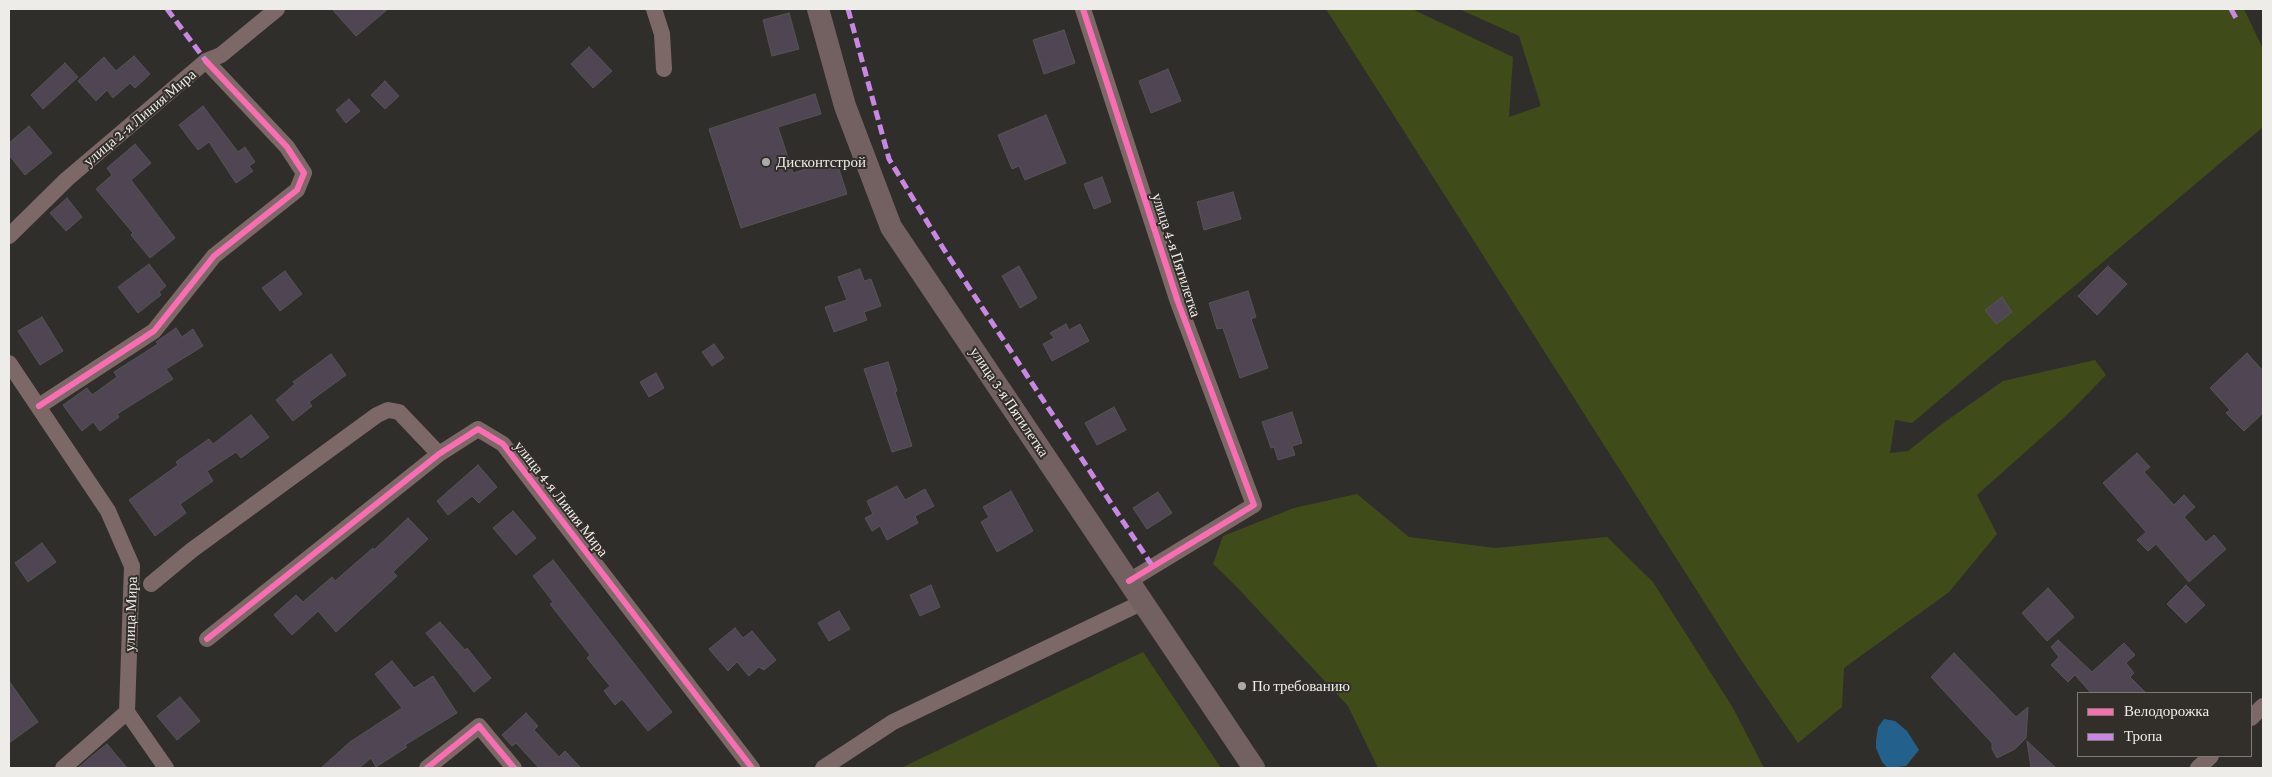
<!DOCTYPE html>
<meta charset="utf-8">
<style>
body{margin:0}
#map{position:relative;width:2272px;height:777px;overflow:hidden;background:#302e2b;font-family:"Crimson Pro",serif}
canvas{display:block}
.frame{position:absolute;inset:0;border:10px solid #eeece9;pointer-events:none}
.legend{position:absolute;left:2077px;top:692px;width:175px;height:65px;box-sizing:border-box;background:#322e29;border:1px solid #7d7a76;margin:0;padding:6px 9px;list-style:none;font-size:15px;color:#eeece9}
.legend li{display:flex;align-items:center;gap:10px;height:25px}
.legend b{width:25px;border:1px solid #7d7a76}
</style>
<div id="map">
<canvas width="2272" height="777"></canvas>
<div class="frame"></div>
<ul class="legend">
<li><b style="height:6px;background:#f96db3"></b>Велодорожка</li>
<li><b style="height:6px;background:#c787e3"></b>Тропа</li>
</ul>
</div>
<script>
const c = document.querySelector('canvas').getContext('2d');
c.lineJoin = 'round';
function fill(path, color) {
  c.fillStyle = color;
  c.fill(path, 'evenodd');
}
function shape(rows) {
  const path = new Path2D();
  for (const r of rows) {
    path.moveTo(r[0], r[1]);
    for (let i = 2; i < r.length; i += 2) path.lineTo(r[i], r[i + 1]);
  }
  return path;
}
function trace(path, color, width, dash) {
  c.strokeStyle = color;
  c.lineWidth = width;
  c.lineCap = dash ? 'butt' : 'round';
  c.setLineDash(dash || []);
  c.stroke(path);
}
function write(font, color, halo, rows, align = 'center') {
  c.font = font + ' "Crimson Pro",serif';
  c.lineWidth = 4;
  c.setLineDash([]);
  c.textBaseline = 'middle';
  c.strokeStyle = halo;
  c.fillStyle = color;
  for (const [text, x, y, turn = 0] of rows) {
    c.save();
    c.translate(x, y);
    c.rotate((+turn || 0) * Math.PI / 180);
    c.textAlign = isNaN(turn) ? turn : align;
    if (halo) c.strokeText(text, 0, 0);
    c.fillText(text, 0, 0);
    c.restore();
  }
}
fill(shape([
 [1326,9,1412,9,1513,57,1509,117,1541,106,1519,36,1459,9,2244,9,2263,49,2263,127,1912,423,1895,420,1890,453,1908,451,1942,424,2003,381,2095,360,2106,375,2068,414,1977,495,1997,534,1949,592,1844,668,1842,707,1798,743,1743,663],
 [1357,494,1409,537,1495,548,1607,537,1653,582,1733,708,1764,768,1378,768,1348,706,1233,583,1213,564,1223,536,1294,508],
 [1143,652,1221,768,901,768]
]), '#404b1a');
fill(shape([
 [1884,719,1895,721,1907,731,1919,750,1906,766,1888,768,1882,762,1876,748,1876,741,1878,727]
]), '#23608b');
const building = shape([
 [332,9,388,9,356,36,332,9],
 [789,13,799,49,772,56,763,20,789,13],
 [1064,30,1075,63,1044,74,1033,40,1064,30],
 [589,47,612,71,593,88,571,64,589,47],
 [134,56,150,74,135,88,130,83,113,98,107,90,96,101,78,81,104,57,116,71,134,56],
 [65,63,78,77,43,109,31,95,65,63],
 [1168,69,1181,101,1151,113,1139,81,1168,69],
 [385,81,399,96,385,109,371,95,385,81],
 [815,94,821,114,778,127,793,173,836,160,847,194,741,228,709,129,815,94],
 [349,99,360,111,346,123,336,110,349,99],
 [203,106,238,152,245,147,255,162,249,166,253,171,236,183,209,142,198,150,179,125,203,106],
 [1046,115,1066,163,1025,180,1019,166,1012,169,998,135,1046,115],
 [29,126,52,153,25,175,9,155,9,143,29,126],
 [135,144,151,163,131,180,175,238,150,258,131,235,133,233,96,189,112,175,107,168,135,144],
 [1102,177,1111,202,1094,209,1084,184,1102,177],
 [1233,192,1241,219,1204,230,1197,202,1233,192],
 [67,198,82,217,66,231,50,213,67,198],
 [149,264,166,286,159,292,161,295,138,313,118,287,149,264],
 [1019,266,1037,298,1020,308,1002,276,1019,266],
 [2108,266,2127,284,2097,315,2078,296,2108,266],
 [860,269,864,281,871,279,881,306,864,312,867,320,834,332,825,307,847,300,838,277,860,269],
 [285,271,302,294,280,311,262,288,285,271],
 [1248,291,1256,317,1251,319,1268,368,1240,378,1223,328,1217,329,1209,303,1248,291],
 [2002,297,2012,312,1996,324,1985,310,2002,297],
 [42,317,63,351,40,365,18,331,42,317],
 [1066,324,1069,330,1080,324,1089,341,1052,361,1043,344,1054,338,1050,333,1066,324],
 [176,328,182,337,193,329,203,346,166,369,173,379,117,414,119,417,100,431,93,422,82,431,63,405,87,388,92,395,117,377,114,372,158,344,156,342,176,328],
 [714,344,724,358,712,366,702,352,714,344],
 [2247,353,2263,371,2263,413,2244,431,2226,413,2230,410,2210,388,2247,353],
 [331,354,346,375,309,402,312,406,293,421,276,400,295,384,293,382,331,354],
 [888,362,897,391,895,392,912,446,892,452,864,369,888,362],
 [656,373,664,388,649,397,640,382,656,373],
 [1114,407,1126,430,1097,445,1085,423,1114,407],
 [1292,412,1302,443,1292,446,1295,455,1278,460,1274,447,1271,448,1262,422,1292,412],
 [251,415,269,437,241,458,236,452,207,471,213,481,180,504,186,513,155,536,129,500,178,465,176,462,209,439,213,444,251,415],
 [2137,453,2150,467,2144,472,2174,505,2184,495,2195,507,2184,517,2206,542,2214,535,2226,549,2189,582,2156,544,2148,551,2137,540,2146,532,2103,483,2137,453],
 [478,465,497,487,479,503,472,496,448,515,437,501,478,465],
 [897,486,905,500,925,489,934,506,915,516,918,523,887,540,880,526,872,531,865,518,873,514,867,501,897,486],
 [1011,491,1033,531,997,552,981,522,989,517,983,507,1011,491],
 [1158,492,1172,513,1147,529,1133,508,1158,492],
 [513,511,536,538,516,555,493,528,513,511],
 [408,518,428,539,393,572,397,576,336,632,318,611,292,635,274,615,296,595,303,602,332,577,335,581,373,548,374,550,408,518],
 [42,543,56,562,28,582,15,563,42,543],
 [553,560,672,712,648,731,622,699,615,705,604,691,610,686,587,658,590,655,550,604,553,602,533,576,553,560],
 [931,585,940,607,920,616,910,595,931,585],
 [2186,585,2205,605,2186,623,2167,604,2186,585],
 [2048,588,2074,617,2047,641,2022,613,2048,588],
 [839,611,850,629,829,641,818,623,839,611],
 [440,622,465,650,467,648,491,678,474,692,426,633,440,622],
 [735,628,743,638,752,631,776,660,764,670,759,667,749,676,737,662,728,671,709,649,735,628],
 [2058,640,2092,672,2124,643,2135,655,2126,663,2134,673,2130,677,2146,693,2091,693,2075,675,2068,682,2051,665,2059,657,2051,647,2058,640],
 [1954,653,2016,717,2028,707,2026,738,2015,749,1997,758,1992,749,1992,743,1931,677,1954,653],
 [392,661,414,688,433,676,457,713,405,745,407,747,376,767,371,758,359,768,321,768,350,742,402,708,375,674,392,661],
 [9,681,38,722,9,743,9,681],
 [180,697,200,721,177,740,157,716,180,697],
 [526,713,538,726,534,730,559,757,565,751,581,768,539,768,516,743,512,746,502,735,526,713],
 [2027,741,2056,768,2031,768,2027,741],
 [107,744,127,768,78,768,93,755,107,744]
]);
fill(building, '#4f4553');
trace(building, '#555454', 1);
trace(shape([
 [654,9,662,34,664,69],
 [1083,9,1178,302,1254,505,1129,581],
 [9,236,67,179,206,61,221,55,277,9],
 [9,363,108,511,132,566,127,712,166,768],
 [39,406,154,331,214,256,297,190,304,173,287,147,206,61],
 [151,584,192,550,377,415,388,410,399,412,439,454],
 [207,639,439,454,478,429,503,444,752,768],
 [2251,718,2263,706],
 [63,768,127,712],
 [427,768,479,726,514,768],
 [823,768,893,722,1143,602],
 [2198,768,2211,756]
]), '#7c6867', 16);
trace(shape([
 [818,9,845,106,891,227,1254,768]
]), '#726160', 22);
trace(shape([
 [167,9,206,61],
 [848,9,889,159,943,248,1153,567],
 [2231,9,2237,20]
]), '#c787e3', 5, [10, 5]);
trace(shape([
 [1083,9,1178,302,1254,505,1129,581],
 [39,406,154,331,214,256,297,190,304,173,287,147,206,61],
 [207,639,439,454,478,429,503,444,752,768],
 [427,768,479,726,514,768]
]), '#f96db3', 6);
for (const [x, y, r, color] of [
 [766,162,5,"#acaaa6"],
 [1242,686,5,"#acaaa6"]
]) {
  const dot = new Path2D();
  dot.arc(x, y, r, 0, 2 * Math.PI);
  c.fillStyle = color;
  c.fill(dot);
  trace(dot, '#322e29', 2);
}
write('15px', '#eeece9', '#322e29', [
 ["улица 2-я Линия Мира",140,118,-40],
 ["улица 4-я Пятилетка",1176,255,72],
 ["улица 3-я Пятилетка",1009,402,56],
 ["улица 4-я Линия Мира",561,499,52],
 ["улица Мира",131,614,-88]
]);
write('15px', '#eeece9', '#322e29', [
 ["Дисконтстрой",776,162],
 ["По требованию",1252,686]
], 'left');
</script>
